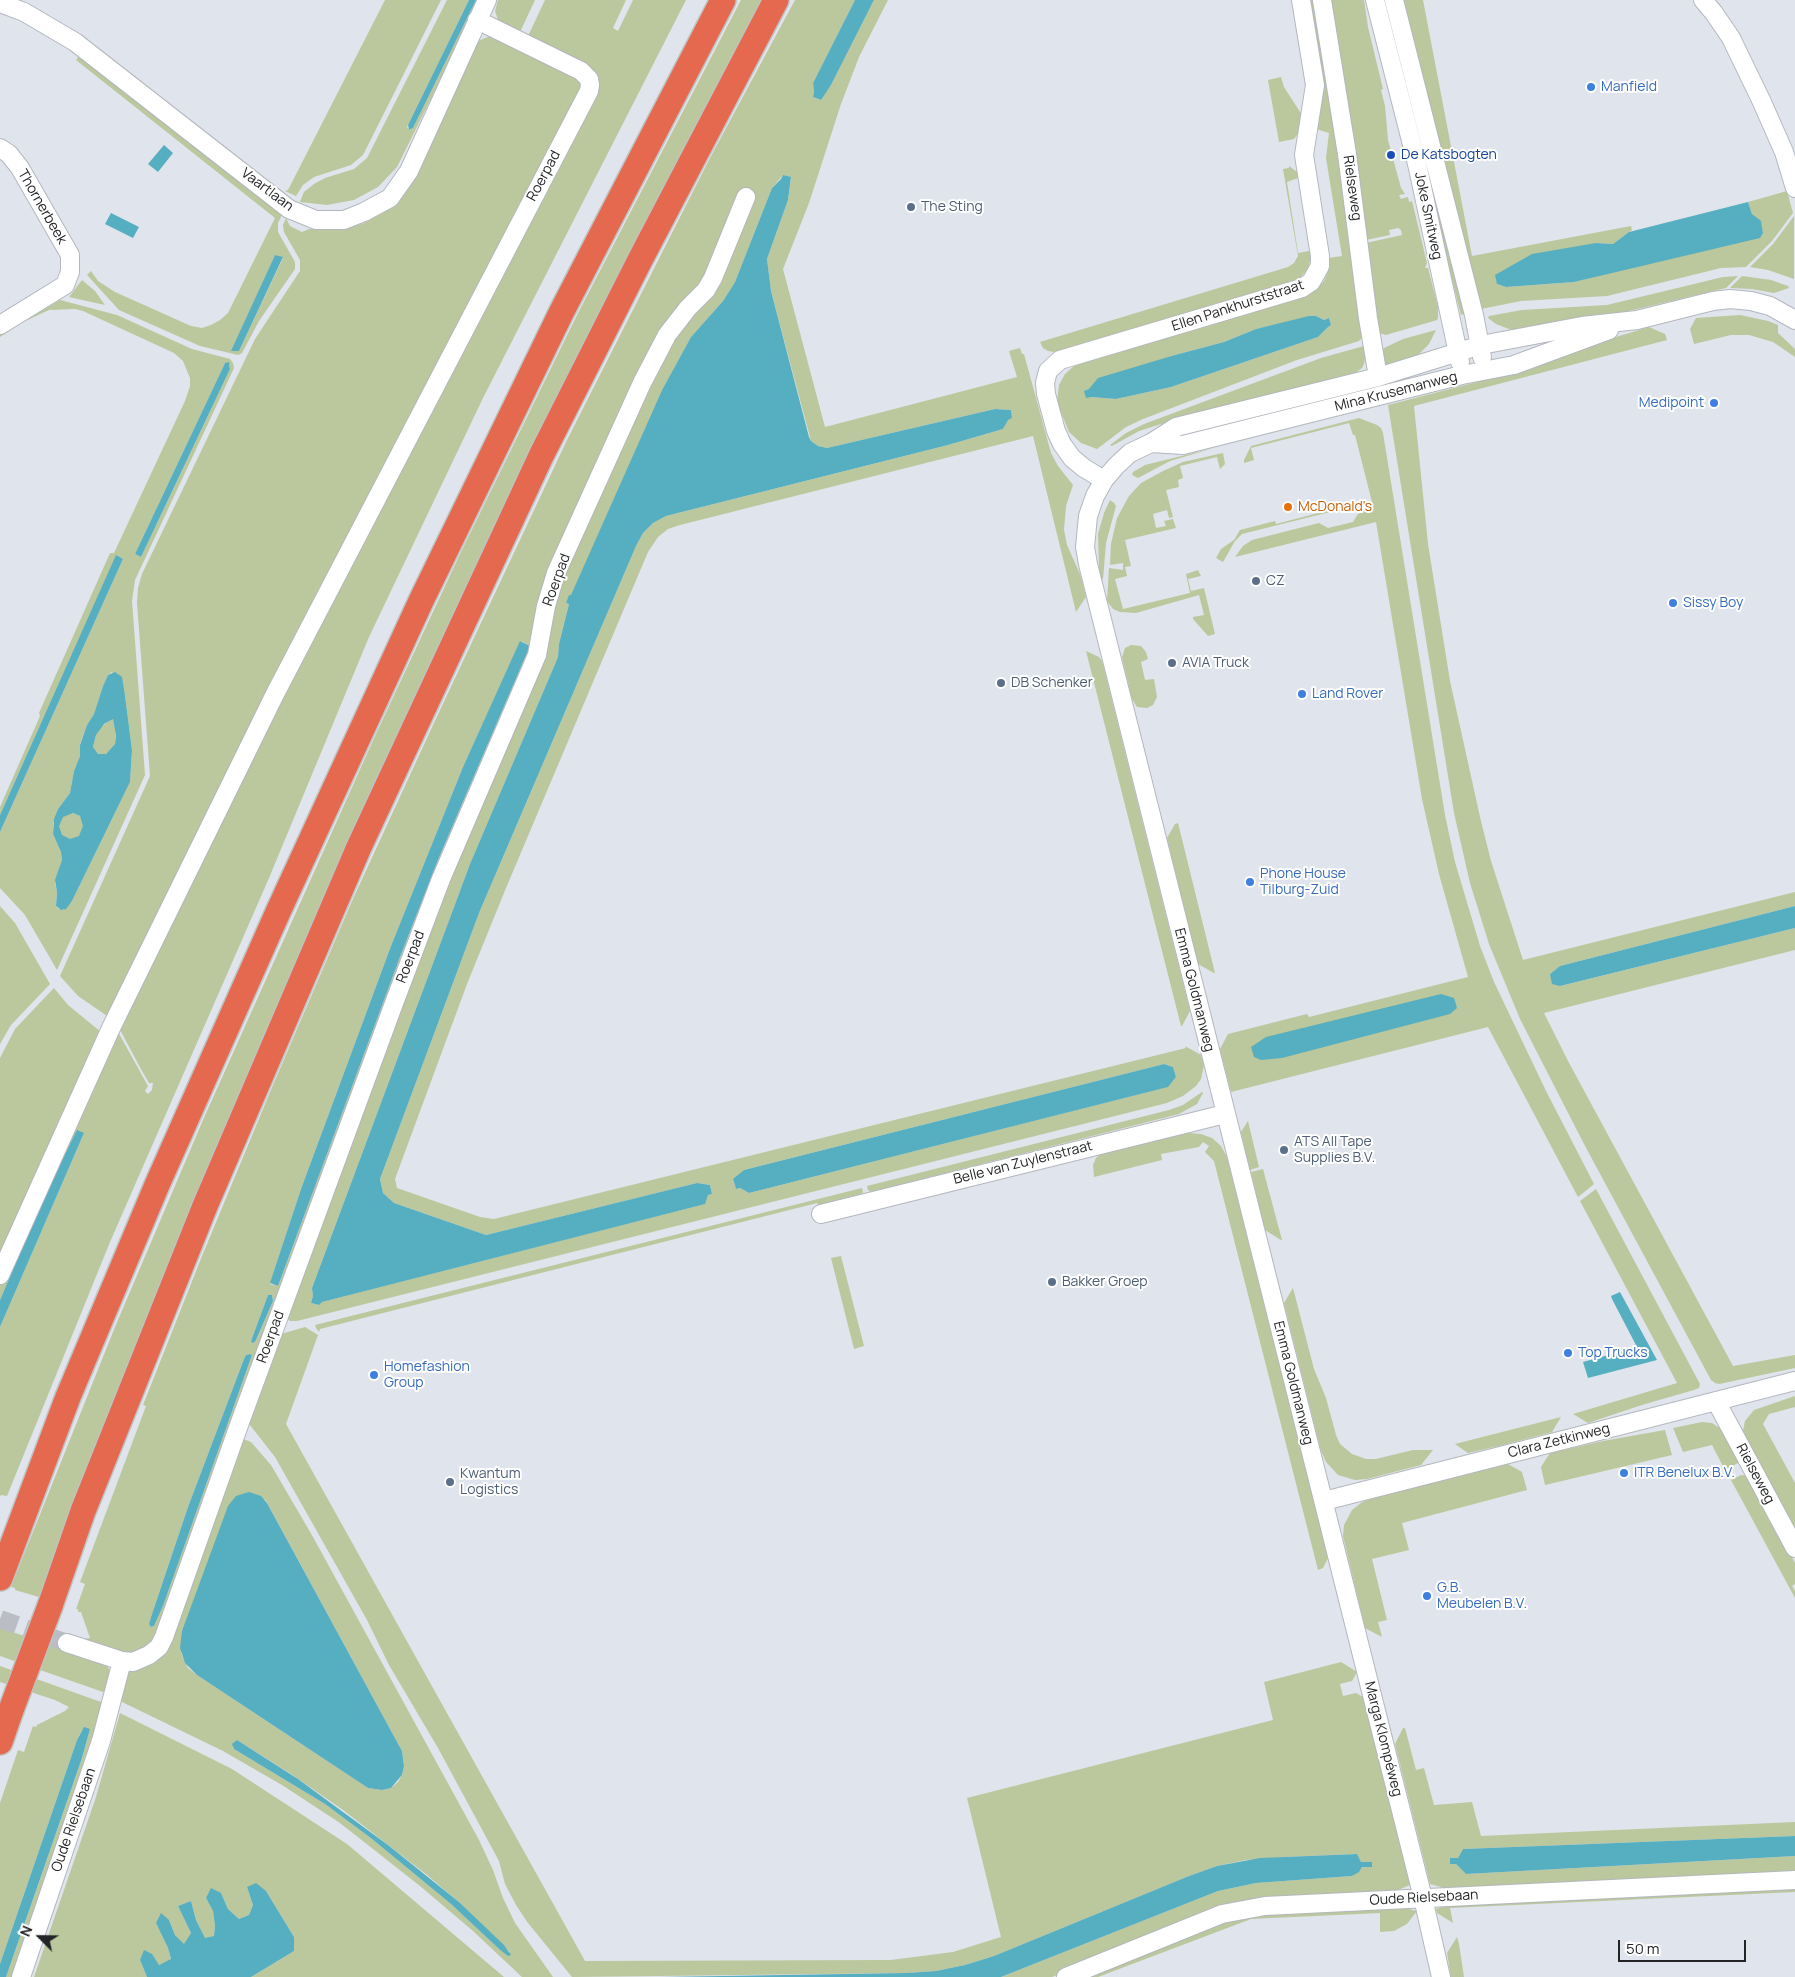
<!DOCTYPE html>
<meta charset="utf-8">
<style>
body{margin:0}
#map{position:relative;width:1795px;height:1977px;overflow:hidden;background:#e0e4ec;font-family:Manrope,sans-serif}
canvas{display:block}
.north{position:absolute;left:15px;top:1912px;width:50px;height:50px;-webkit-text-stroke:4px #fff;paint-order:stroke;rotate:293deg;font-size:14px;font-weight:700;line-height:20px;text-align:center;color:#222426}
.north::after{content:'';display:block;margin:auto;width:18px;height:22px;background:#222426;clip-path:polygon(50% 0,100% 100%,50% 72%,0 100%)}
.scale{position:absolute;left:1618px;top:1940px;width:128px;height:22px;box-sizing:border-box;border:2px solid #222426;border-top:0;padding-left:6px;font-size:15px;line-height:18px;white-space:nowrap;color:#222426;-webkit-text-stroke:4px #fff;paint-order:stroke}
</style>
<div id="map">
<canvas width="1795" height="1977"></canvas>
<div class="north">N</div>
<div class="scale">50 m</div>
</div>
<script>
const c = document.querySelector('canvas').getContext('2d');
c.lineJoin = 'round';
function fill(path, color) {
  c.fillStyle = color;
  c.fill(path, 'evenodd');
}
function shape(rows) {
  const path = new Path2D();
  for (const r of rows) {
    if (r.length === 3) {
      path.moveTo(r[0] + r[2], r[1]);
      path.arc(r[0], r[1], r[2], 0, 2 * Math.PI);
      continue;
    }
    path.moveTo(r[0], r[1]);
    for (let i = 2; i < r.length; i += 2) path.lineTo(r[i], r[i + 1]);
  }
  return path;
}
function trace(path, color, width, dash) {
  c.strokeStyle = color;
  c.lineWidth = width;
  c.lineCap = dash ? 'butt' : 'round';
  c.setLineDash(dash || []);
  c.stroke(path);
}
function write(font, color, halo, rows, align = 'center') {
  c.font = font + ' Manrope,sans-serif';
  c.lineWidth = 4;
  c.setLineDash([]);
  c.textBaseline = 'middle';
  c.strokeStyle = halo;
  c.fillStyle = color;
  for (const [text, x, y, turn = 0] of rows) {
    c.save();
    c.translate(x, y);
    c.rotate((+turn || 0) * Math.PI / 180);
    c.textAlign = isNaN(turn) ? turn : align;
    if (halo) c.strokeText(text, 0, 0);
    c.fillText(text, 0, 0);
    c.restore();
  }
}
fill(shape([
 [385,0,441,0,363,155,351,165,314,177,303,185,296,196,285,191,288,190],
 [447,0,469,0,407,127,410,130,413,128,476,0,480,0,397,167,378,187,354,200,327,205,300,202,304,192,314,184,325,178,354,169,367,158],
 [498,0,535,0,520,32,499,23,495,11],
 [545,0,626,0,613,28,618,31,633,0,686,0,483,398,369,637,269,878,110,1242,7,1496,1,1495,0,1497,0,1327,84,1133,45,1195,0,1300,0,1285,52,1166,117,1030,148,1086,145,1091,148,1094,152,1090,153,1083,149,1083,142,1071,118,1026,189,877,595,89,528,36],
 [741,0,764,0,698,123,78,1495,39,1597,15,1590,15,1588,11,1587,115,1327,203,1120,375,736,460,554,577,315],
 [795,0,855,0,813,83,814,92,813,97,820,100,831,85,874,0,888,0,859,57,841,104,809,203,783,269,825,427,1017,377,1009,351,1020,348,1022,354,1024,354,1051,453,1058,466,1073,485,1066,506,1064,530,1067,545,1080,574,1086,597,1076,612,1033,436,680,525,668,529,658,537,648,552,506,888,467,984,395,1179,397,1188,480,1217,494,1219,1186,1048,1185,1046,1201,1055,1204,1065,1201,1079,1196,1086,1183,1096,1167,1103,297,1321,290,1321,286,1318,284,1315,413,962,453,861,541,657,549,611,559,578,657,363,682,323,708,293,718,278,751,196,744,193,708,278,701,289,681,310,667,328,637,383,551,575,541,609,533,654,424,909,226,1447,159,1637,149,1650,139,1655,128,1658,117,1656,97,1650,98,1647,95,1646,94,1649,77,1643,79,1640,90,1638,81,1612,78,1612,78,1609,76,1609,85,1584,80,1582,146,1406,143,1405,202,1256,273,1085,352,901,433,725,567,440,711,156],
 [783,175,791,178,788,200,767,259,771,291,811,441,818,446,827,448,995,409,1011,410,1012,418,1008,419,1003,429,948,445,666,516,653,523,643,533,636,546,479,913,380,1179,383,1193,394,1203,486,1235,697,1183,710,1185,712,1194,708,1195,704,1204,321,1302,319,1305,311,1303,313,1296,312,1288,470,864,558,657,559,644,569,604,566,603,569,596,571,596,662,390,691,337,723,301,735,282,772,188],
 [521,641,530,646,440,855,400,957,278,1286,270,1284,301,1189,391,946,463,767],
 [1164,1064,1173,1067,1176,1077,1167,1087,749,1193,740,1188,736,1189,733,1180,744,1170],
 [268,1295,272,1295,273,1301,255,1342,252,1343,251,1341],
 [249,1354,252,1355,163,1606,154,1626,151,1627,149,1624,151,1617,188,1507,244,1359,246,1355],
 [1309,0,1315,0,1340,152,1363,337,1359,341,1297,360,1143,419,1126,427,1097,449,1081,443,1069,432,1057,402,1059,385,1065,374,1074,366,1085,362,1309,295,1317,289,1324,281,1328,271,1329,258,1342,256,1326,158,1329,133,1316,129],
 [1316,316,1324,320,1329,318,1331,325,1327,328,1318,337,1171,387,1116,399,1091,397,1085,391,1175,355,1224,342,1256,329],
 [1328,0,1364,0,1368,27,1383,89,1381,90,1385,106,1388,140,1401,188,1405,194,1399,195,1401,199,1408,197,1409,202,1412,201,1427,263,1425,268,1428,268,1438,307,1438,318,1437,320,1386,335,1379,333,1366,243,1402,235,1401,230,1398,228,1389,230,1390,235,1366,240],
 [1381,0,1388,0,1467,313,1461,315],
 [1400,0,1423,0,1472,256,1631,226,1632,230,1613,244,1596,243,1497,284,1506,287,1574,282,1763,234,1761,223,1752,214,1748,202,1787,191,1793,213,1772,241,1746,267,1721,268,1607,296,1521,301,1481,309],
 [493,35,571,71,581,84,582,88,110,1018,78,996,60,976,150,776,137,603,138,588,142,574,255,339,300,271,300,260,284,232,283,225,286,218,290,226,302,232,309,229,336,230,362,224,386,211,393,204,475,47,480,40],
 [79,56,282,215,278,223,278,232,295,262,295,269,259,321,242,353,238,355,200,346,119,310,87,275,91,271,98,281,115,292,191,326,202,328,211,325,220,320,228,313,275,218,76,60],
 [275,255,283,258,239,351,232,351],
 [1281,77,1284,87,1302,115,1299,132,1294,139,1279,142,1268,80],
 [1289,166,1297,172,1298,178,1287,182,1298,253,1309,251,1311,256,1308,269,1298,280,1054,352,1048,351,1043,348,1040,342,1288,267,1294,263,1298,256,1283,169,1289,168],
 [1794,216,1794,279,1768,270,1750,267,1773,244],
 [1738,276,1726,288,1629,311,1514,331,1496,324,1488,318,1489,316,1522,310,1607,305,1723,277],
 [1742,276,1771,280,1788,286,1789,288,1774,293,1752,289,1730,288],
 [82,280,95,291,105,305,69,297],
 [60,300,117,315,192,349,230,359,233,363,234,368,135,580,132,601,145,775,57,970,25,915,0,888,0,832,123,559,116,556,0,815,0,807,40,716,39,713,110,553,114,553,185,401,190,386,190,378,183,361,174,353,83,311,75,309,49,310,23,322,0,337,0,330,2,334,5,332],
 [225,363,230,365,230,369,141,557,135,554],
 [112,672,125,696,132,750,130,782,72,901,63,910,57,908,56,903,57,892,55,883,62,860,61,852,53,834,53,824,58,809,70,793,74,771,80,756,80,744,87,725,94,714,103,686,108,675],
 [1740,315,1768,321,1778,325,1778,333,1795,349,1795,357,1773,342,1749,335,1731,335,1694,344,1690,329,1696,318],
 [1649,327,1665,334,1667,340,1414,406,1428,544,1450,681,1480,817,1491,861,1523,960,1795,892,1795,906,1560,966,1550,974,1560,986,1795,928,1795,950,1544,1013,1568,1061,1733,1366,1795,1355,1795,1368,1719,1384,1715,1383,1711,1380,1584,1144,1520,1019,1489,944,1470,883,1454,813,1388,405,1508,374,1583,347],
 [1436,330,1429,344,1418,355,1385,368,1382,352,1384,348,1403,339],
 [1364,346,1366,353,1364,364,1362,368,1354,374,1158,425,1139,431,1112,446,1110,445,1126,433,1144,424,1321,358],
 [1359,418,1377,425,1381,428,1383,433,1445,815,1455,862,1480,946,1494,982,1546,1091,1594,1184,1578,1197,1488,1027,1231,1092,1220,1049,1228,1034,1307,1014,1309,1017,1468,977,1439,874,1422,799,1376,522,1235,557,1243,546,1252,540,1319,523,1328,528,1353,522,1358,514,1368,510,1372,502,1355,435,1353,435,1349,423,1251,448,1254,460,1244,463,1244,460,1251,446],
 [1214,448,1170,461,1138,478,1132,475,1133,472,1145,465],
 [1223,453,1225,464,1220,469,1217,457,1180,466,1183,478,1178,480,1179,487,1166,490,1173,517,1169,518,1167,510,1153,514,1156,528,1166,526,1164,521,1173,519,1176,528,1125,540,1131,566,1125,567,1127,576,1115,579,1123,609,1190,593,1186,574,1198,570,1201,576,1188,579,1191,591,1204,588,1215,634,1208,636,1193,619,1193,617,1204,615,1199,595,1136,613,1120,612,1113,609,1107,601,1109,568,1123,570,1123,563,1110,565,1111,544,1117,518,1129,496,1141,483,1163,471,1183,462],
 [1110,500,1114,503,1116,506,1106,543,1103,579,1101,578,1099,567,1098,534,1104,513],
 [1334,509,1334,511,1242,534,1235,541,1223,562,1216,558,1221,549,1234,540,1240,530,1275,521,1276,524],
 [1131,645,1141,646,1146,652,1148,659,1141,662,1145,680,1154,679,1157,697,1153,705,1147,708,1137,707,1132,699,1122,657,1125,648],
 [1086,651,1099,657,1102,661,1190,1011,1182,1026,1181,1026],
 [113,718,116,731,115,744,106,754,97,754,93,747,96,735,101,727],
 [71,826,13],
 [1178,823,1215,973,1214,973,1198,964,1167,838,1175,824],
 [0,906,15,923,50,984,11,1025,0,1044],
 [54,988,68,1005,101,1032,0,1261,0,1058,15,1029],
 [1202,1092,1203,1093,1197,1104,1179,1114,871,1192,868,1190,867,1186,1169,1110,1183,1105],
 [1248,1121,1259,1167,1250,1170,1241,1132],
 [1189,1133,1201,1134,1212,1138,1221,1146,1227,1157,1328,1558,1323,1568,1318,1570,1214,1161,1205,1152,1209,1146,1203,1142,1199,1147,1161,1154,1162,1160,1094,1177,1093,1165,1096,1158,1102,1153],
 [1263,1169,1282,1240,1281,1240,1265,1230,1251,1172],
 [862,1188,863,1193,861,1194,818,1205,817,1203,320,1329,319,1332,316,1328,315,1325],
 [1596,1189,1700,1384,1699,1388,1694,1390,1645,1404,1588,1423,1573,1414,1677,1383,1580,1201],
 [841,1256,864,1346,854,1349,831,1258],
 [1293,1288,1314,1369,1326,1398,1336,1435,1340,1444,1352,1454,1366,1459,1376,1459,1413,1450,1433,1450,1421,1465,1367,1479,1355,1480,1338,1475,1326,1462,1321,1451,1284,1303],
 [305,1327,318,1335,286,1424,585,1961,891,1960,953,1952,1001,1937,967,1798,1273,1720,1264,1682,1341,1662,1357,1672,1352,1681,1340,1684,1343,1696,1356,1693,1363,1697,1410,1885,1388,1894,1209,1914,1052,1977,1001,1977,1218,1891,1256,1883,1352,1876,1362,1867,1361,1862,1356,1854,1285,1857,1246,1860,1217,1866,1189,1876,994,1956,965,1965,936,1971,906,1973,572,1977,528,1923,516,1905,505,1884,499,1861,438,1748,389,1665,367,1620,275,1457,246,1420,281,1334],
 [1795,1396,1795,1407,1769,1414,1763,1424,1795,1483,1795,1534,1743,1435,1743,1431,1745,1421,1754,1410],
 [1561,1417,1552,1432,1503,1445,1468,1453,1455,1444],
 [1702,1422,1712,1423,1724,1431,1739,1459,1738,1463,1725,1470,1712,1445,1683,1452,1673,1428],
 [1665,1430,1672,1455,1545,1485,1541,1467,1550,1453,1603,1441],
 [241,1438,251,1442,271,1465,313,1537,479,1840,493,1870,503,1898,515,1923,553,1977,522,1977,473,1931,420,1886,340,1823,282,1785,223,1751,120,1701,125,1672,149,1661],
 [265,1499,402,1751,404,1766,402,1775,398,1782,391,1788,382,1790,368,1788,197,1675,188,1668,183,1658,181,1653],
 [237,1740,291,1774,343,1810,427,1875,459,1902,510,1952,499,1949,451,1904,372,1839,325,1804,234,1749,233,1747],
 [1508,1464,1522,1472,1527,1490,1402,1523,1409,1550,1372,1559,1387,1620,1378,1622,1382,1637,1365,1628,1343,1536,1344,1525,1352,1510,1361,1503,1371,1498],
 [1741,1475,1749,1476,1795,1563,1795,1584,1792,1586,1795,1591,1795,1598,1731,1480],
 [0,1628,104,1662,111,1672,106,1690,103,1692,0,1656],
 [0,1666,101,1702,104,1707,16,1977,6,1977,82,1758,90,1729,82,1730,77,1740,0,1964,0,1803,18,1750,24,1752,33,1726,36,1727,37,1725,65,1711,69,1707,55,1700,0,1682],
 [120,1713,232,1769,347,1844,504,1977,251,1977,294,1951,294,1937,266,1891,247,1887,253,1905,249,1915,239,1919,228,1909,221,1893,206,1898,213,1911,215,1926,214,1936,205,1939,196,1920,191,1901,178,1906,191,1933,184,1945,175,1935,169,1920,156,1923,168,1948,171,1960,159,1965,140,1960,147,1977,34,1977,96,1797],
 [1403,1728,1405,1728,1416,1770,1424,1768,1434,1805,1472,1802,1481,1836,1795,1822,1795,1836,1463,1849,1458,1858,1450,1864,1456,1864,1466,1874,1795,1856,1795,1875,1448,1889,1430,1884,1395,1744],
 [1795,1885,1795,1892,1450,1908,1453,1923,1437,1913,1436,1909,1449,1904],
 [1396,1906,1417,1911,1407,1924,1394,1931,1380,1932,1380,1913,1251,1919,1098,1977,1080,1977,1246,1914],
 [1457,1937,1459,1944,1464,1977,1451,1977,1447,1953]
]), '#bbc79c');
fill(shape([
 [469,0,476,0,413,128,409,130,408,125],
 [855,0,874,0,831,85,821,100,813,97,814,92,813,83],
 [164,145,173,153,158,172,148,164],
 [783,175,791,177,788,200,767,259,771,291,809,437,811,441,818,446,827,448,995,409,1011,410,1012,418,1008,420,1003,429,948,445,666,516,653,523,643,533,636,546,479,913,380,1179,383,1193,394,1203,486,1235,697,1183,710,1185,712,1194,708,1195,705,1204,322,1302,319,1305,311,1303,313,1296,312,1288,470,864,558,657,559,644,569,604,566,603,569,595,571,595,662,390,691,337,723,301,735,282,772,188,781,179],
 [1748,202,1752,214,1761,221,1763,233,1760,238,1574,282,1506,287,1497,284,1495,275,1532,254,1596,243,1613,244,1629,232],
 [111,213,139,227,133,238,105,224],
 [275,255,283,257,239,351,231,351],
 [1309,316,1316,316,1324,320,1329,318,1331,325,1327,328,1318,337,1171,387,1116,399,1091,397,1086,398,1084,391,1089,389,1098,378,1175,355,1224,342,1256,329],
 [229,362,230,369,141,557,135,554,225,363],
 [116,555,123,559,0,832,0,815],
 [520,641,530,646,440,855,400,957,278,1286,270,1283,301,1189,391,946,463,767],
 [115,672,122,677,125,696,132,750,130,782,72,901,66,909,61,910,56,906,57,892,55,880,62,860,61,852,53,834,54,819,58,809,70,793,74,771,80,756,80,745,87,725,94,714,103,686,108,675],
 [113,719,116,735,115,744,106,754,98,754,93,747,96,735,104,724],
 [73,813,80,816,83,826,79,836,70,839,62,835,59,826,63,817],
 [1795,906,1795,928,1560,986,1552,984,1550,974,1560,966],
 [1441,994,1454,998,1457,1008,1450,1014,1282,1058,1261,1060,1254,1057,1251,1047,1266,1037],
 [1164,1064,1173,1067,1176,1077,1168,1087,749,1193,740,1188,736,1189,733,1179,744,1170],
 [77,1130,84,1133,0,1327,0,1300,45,1195],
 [1620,1292,1657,1360,1588,1378,1583,1362,1637,1347,1612,1299,1611,1296],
 [268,1295,272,1295,273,1301,255,1342,252,1343,251,1341],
 [250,1354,252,1355,163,1606,154,1626,151,1627,149,1624,151,1617,188,1507,244,1359,246,1355],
 [249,1492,261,1496,267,1503,402,1751,404,1766,402,1775,391,1788,382,1790,368,1788,197,1675,185,1663,180,1648,182,1631,228,1506,236,1496],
 [84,1727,90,1729,82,1758,6,1977,0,1977,0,1964,77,1740],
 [237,1740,298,1779,388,1845,459,1902,504,1945,511,1955,508,1956,499,1949,451,1904,372,1839,325,1804,234,1749,232,1744],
 [1795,1836,1795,1856,1466,1874,1456,1864,1450,1864,1450,1858,1458,1858,1463,1849],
 [1357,1854,1361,1862,1372,1862,1372,1867,1362,1867,1359,1872,1352,1876,1256,1883,1218,1891,1001,1977,661,1977,906,1973,936,1971,965,1965,994,1956,1189,1876,1217,1866,1260,1858],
 [256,1883,266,1891,294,1937,294,1951,251,1977,147,1977,140,1960,144,1950,152,1954,159,1965,171,1959,168,1948,156,1923,161,1913,169,1920,175,1935,184,1944,191,1933,178,1906,191,1901,196,1920,205,1938,214,1936,215,1926,213,1911,206,1898,211,1888,221,1893,228,1909,239,1919,249,1915,253,1905,247,1887]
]), '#56aec1');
trace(shape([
 [0,1619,67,1643]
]), '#babec4', 18, [18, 9]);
const minor = shape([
 [1322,0,1347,154,1368,318,1378,377],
 [1375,0,1417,164,1460,362],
 [1394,0,1474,315,1482,357],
 [1703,0,1714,13,1731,38,1761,100,1784,152,1795,188],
 [0,3,24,12,75,42,289,209,316,220,344,220,364,212,390,198,409,171,487,0],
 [0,148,9,154,20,168,70,255,70,272,65,285,0,325],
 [1151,443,1183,445,1462,375,1514,365,1609,330],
 [1104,480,1084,468,1072,458,1062,444,1056,431,1046,394,1045,383,1048,371,1060,360,1302,288,1311,282,1320,266,1320,256,1304,155,1315,85,1301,0],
 [821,1214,1225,1114],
 [0,1275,111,1028,275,694,589,91,590,85,589,79,581,71,477,20],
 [1716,1401,1795,1548],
 [1324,1501,1795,1381],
 [67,1643,122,1661,133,1662,149,1655,159,1647,164,1637,239,1425,393,1006,441,879,537,655,546,606,556,573,642,383,667,335,688,308,706,290,713,278,746,197],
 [21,1977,101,1741,122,1661],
 [1066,1977,1222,1914,1265,1906,1795,1880],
 [1441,1977,1423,1898,1088,564,1085,547,1088,516,1095,496,1104,480,1116,466,1130,453,1151,443,1176,427,1378,377,1481,345,1582,326,1637,320,1713,301,1730,299,1751,301,1770,306,1795,320]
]);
const highway = shape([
 [0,1578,68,1397,157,1185,278,912,421,601,562,311,723,0],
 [50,1606,83,1511,205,1206,359,847,541,456,640,260,776,0],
 [0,1742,11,1710]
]);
trace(minor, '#b3b7be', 20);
trace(highway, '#c1c2c2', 28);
trace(minor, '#fff', 18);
trace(highway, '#e4694e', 25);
const highwayBridge = shape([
 [11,1710,50,1606]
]);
trace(highwayBridge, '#c1c2c2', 28, []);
trace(highwayBridge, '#e4694e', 25);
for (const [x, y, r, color] of [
 [1591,87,5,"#3f7fe0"],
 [1391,155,5,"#1a4fb4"],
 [911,207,5,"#5c6f8a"],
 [1714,403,5,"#3f7fe0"],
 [1288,507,5,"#e8710a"],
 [1256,581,5,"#5c6f8a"],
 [1673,603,5,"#3f7fe0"],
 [1172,663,5,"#5c6f8a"],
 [1001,683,5,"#5c6f8a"],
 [1302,694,5,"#3f7fe0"],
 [1250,882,5,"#3f7fe0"],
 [1284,1150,5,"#5c6f8a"],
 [1052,1282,5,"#5c6f8a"],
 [1568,1353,5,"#3f7fe0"],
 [374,1375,5,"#3f7fe0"],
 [1624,1473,5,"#3f7fe0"],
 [450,1482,5,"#5c6f8a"],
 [1427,1596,5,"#3f7fe0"]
]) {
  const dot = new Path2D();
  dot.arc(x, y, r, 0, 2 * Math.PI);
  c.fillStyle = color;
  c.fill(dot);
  trace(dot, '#fff', 2);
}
write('14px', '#366cbe', '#fff', [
 ["Manfield",1601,87],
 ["Medipoint",1704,403,"right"],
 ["Sissy Boy",1683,603],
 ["Land Rover",1312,694],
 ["Phone House",1260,874],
 ["Tilburg-Zuid",1260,890],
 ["Top Trucks",1578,1353],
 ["Homefashion",384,1367],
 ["Group",384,1383],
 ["ITR Benelux B.V.",1634,1473],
 ["G.B.",1437,1588],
 ["Meubelen B.V.",1437,1604]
], 'left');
write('14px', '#164399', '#fff', [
 ["De Katsbogten",1401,155]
], 'left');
write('14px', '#222426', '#fff', [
 ["Roerpad",544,176,-62],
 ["Rielseweg",1352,188,82],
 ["Vaartlaan",267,190,37],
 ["Thornerbeek",42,207,60],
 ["Joke Smitweg",1428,216,78],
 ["Ellen Pankhurststraat",1238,306,-18],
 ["Mina Krusemanweg",1396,392,-14],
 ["Roerpad",557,580,-70],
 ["Roerpad",411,957,-69],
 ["Emma Goldmanweg",1194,990,76],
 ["Belle van Zuylenstraat",1023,1163,-14],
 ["Roerpad",271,1337,-70],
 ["Emma Goldmanweg",1293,1383,76],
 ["Clara Zetkinweg",1559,1441,-14],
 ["Rielseweg",1755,1474,62],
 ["Marga Klompéweg",1383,1739,76],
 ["Oude Rielsebaan",74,1820,-71],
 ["Oude Rielsebaan",1424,1898,-3]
]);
write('14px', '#4e5e75', '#fff', [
 ["The Sting",921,207],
 ["CZ",1266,581],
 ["AVIA Truck",1182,663],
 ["DB Schenker",1011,683],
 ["ATS All Tape",1294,1142],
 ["Supplies B.V.",1294,1158],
 ["Bakker Groep",1062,1282],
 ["Kwantum",460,1474],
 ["Logistics",460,1490]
], 'left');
write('14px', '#c56008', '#fff', [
 ["McDonald's",1298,507]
], 'left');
</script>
